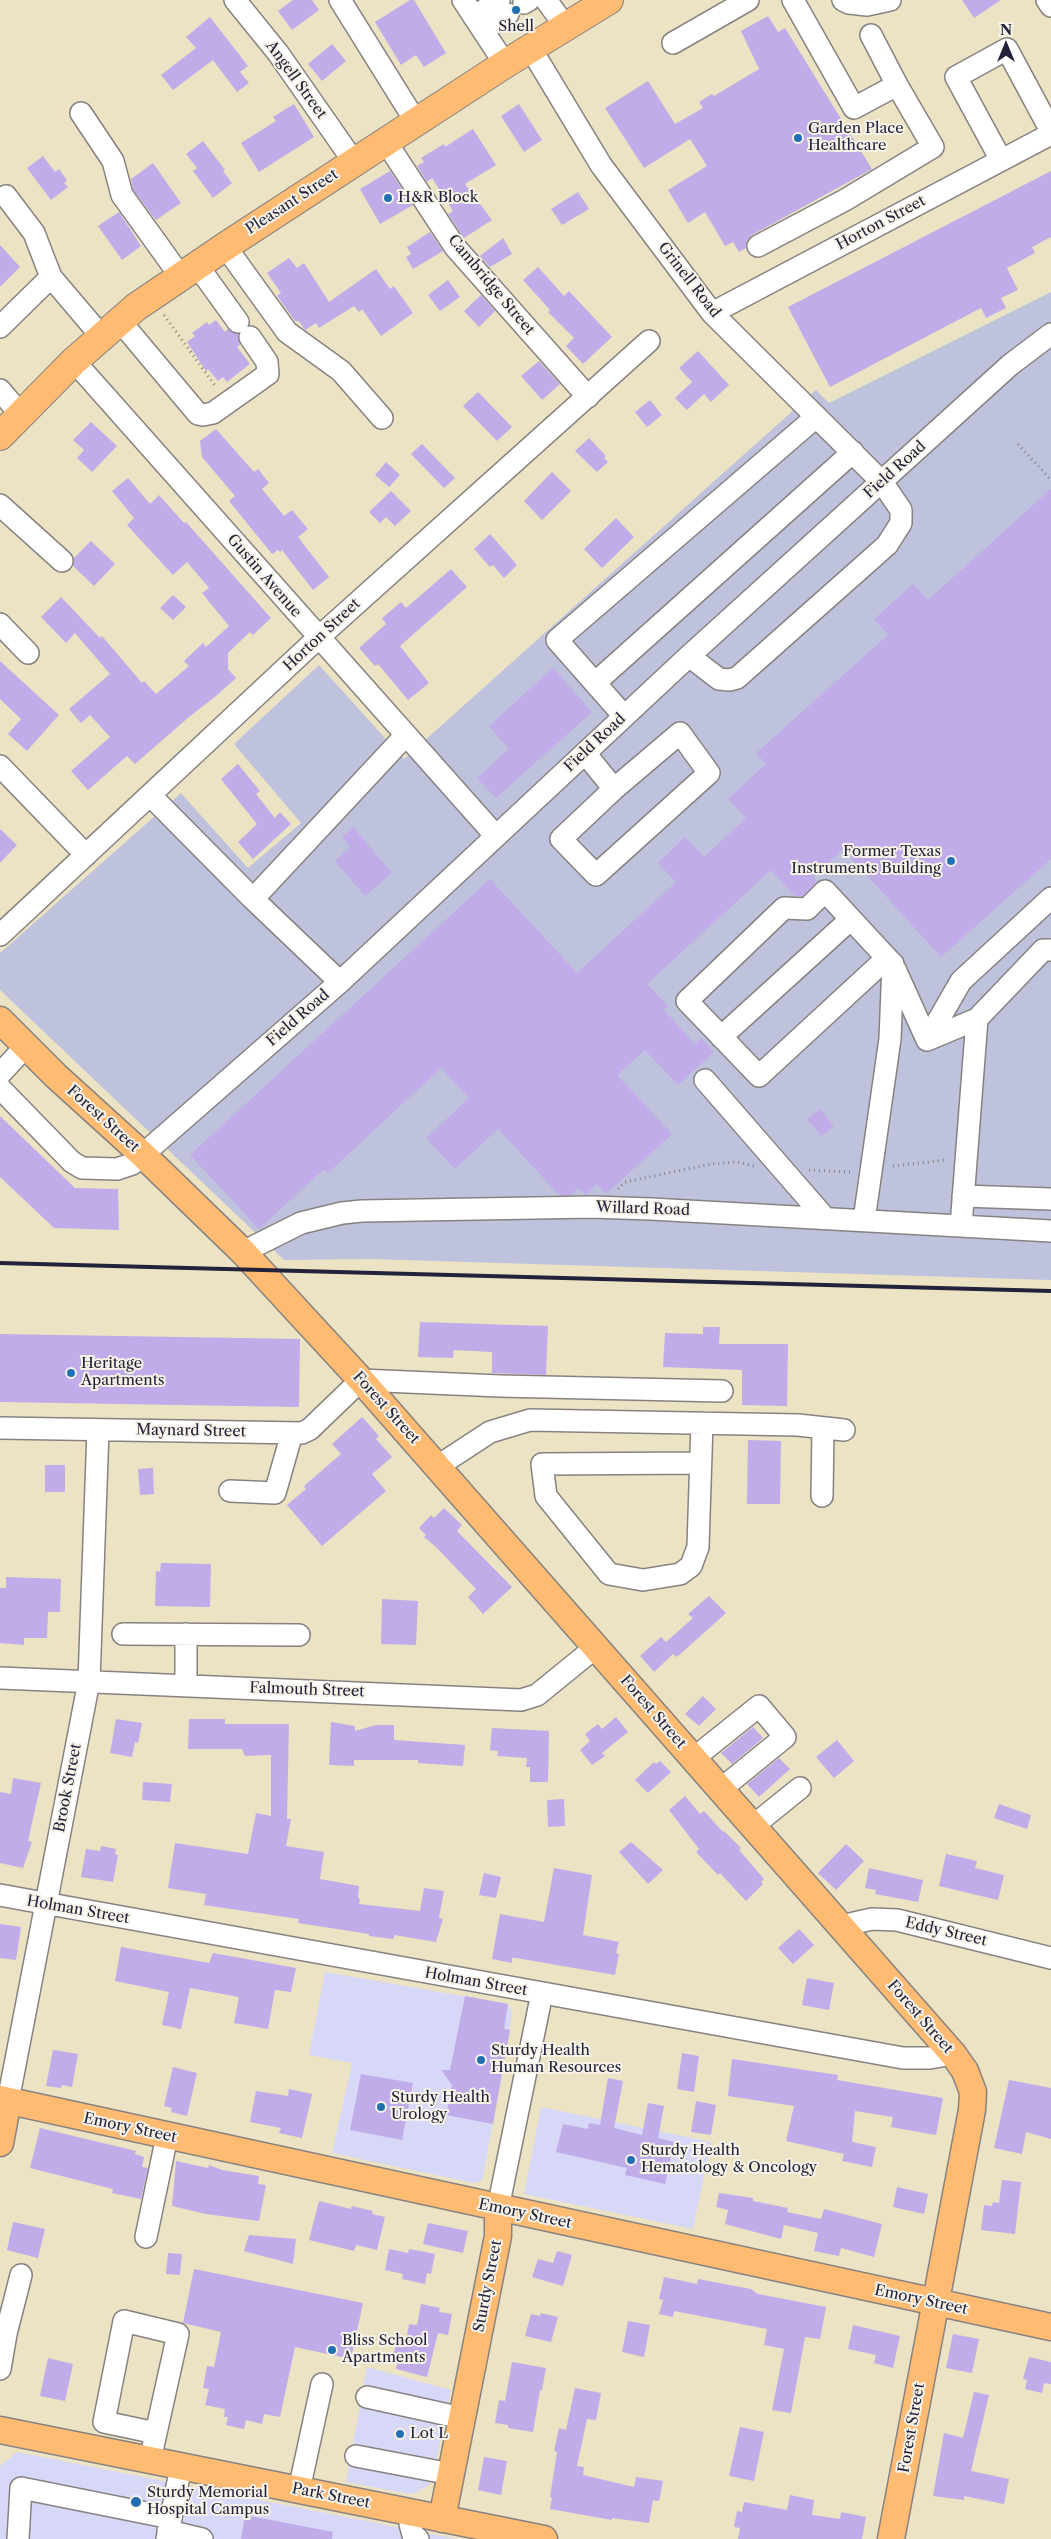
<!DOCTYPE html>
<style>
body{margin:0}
#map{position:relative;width:1051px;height:2539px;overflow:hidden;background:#ece3c5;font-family:"Libre Caslon Text",serif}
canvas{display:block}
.north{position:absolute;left:981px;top:20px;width:50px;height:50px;-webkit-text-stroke:4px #f7f3e8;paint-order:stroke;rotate:0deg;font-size:14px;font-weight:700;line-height:20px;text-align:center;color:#22223b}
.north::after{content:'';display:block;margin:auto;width:18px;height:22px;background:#22223b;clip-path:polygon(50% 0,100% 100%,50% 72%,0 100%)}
</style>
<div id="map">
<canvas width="1051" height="2539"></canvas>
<div class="north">N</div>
</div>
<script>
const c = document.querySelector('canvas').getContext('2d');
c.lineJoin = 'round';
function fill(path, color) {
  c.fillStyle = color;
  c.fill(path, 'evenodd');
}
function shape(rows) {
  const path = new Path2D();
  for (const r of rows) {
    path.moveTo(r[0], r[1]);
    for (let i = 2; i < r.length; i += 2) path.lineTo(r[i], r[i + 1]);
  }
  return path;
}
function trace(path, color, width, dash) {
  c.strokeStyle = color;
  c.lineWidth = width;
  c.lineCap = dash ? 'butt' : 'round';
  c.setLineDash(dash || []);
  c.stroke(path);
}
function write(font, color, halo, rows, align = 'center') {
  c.font = font + ' "Libre Caslon Text",serif';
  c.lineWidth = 4;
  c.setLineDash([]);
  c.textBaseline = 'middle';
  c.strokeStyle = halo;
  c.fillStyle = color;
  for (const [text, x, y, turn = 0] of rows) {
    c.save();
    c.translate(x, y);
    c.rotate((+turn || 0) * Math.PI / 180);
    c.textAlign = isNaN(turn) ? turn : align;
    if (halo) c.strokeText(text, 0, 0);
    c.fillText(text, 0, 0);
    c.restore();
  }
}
fill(shape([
 [325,1972,508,2004,512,2013,483,2177,481,2181,473,2183,332,2153,352,2063,309,2055],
 [541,2107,711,2142,693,2229,524,2194],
 [367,2367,451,2390,432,2479,429,2485,418,2492,410,2494,346,2482],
 [17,2452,457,2539,0,2539,0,2466]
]), '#d7d7f8');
fill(shape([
 [1051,292,1051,1280,370,1259,284,1260,0,990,0,953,181,793,248,868,301,823,234,744,319,665,404,759,816,390,829,403]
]), '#bfc2dd');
fill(shape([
 [293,0,312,0,319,10,292,30,278,11],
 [410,0,414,0,446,53,424,67,416,55,401,65,375,22],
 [962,0,1001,0,974,18],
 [768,16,778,32,785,28,872,169,752,235,747,240,746,248,739,252,733,242,725,246,705,212,688,223,668,190,707,166,690,139,644,168,605,108,648,81,675,124,703,108,699,102,712,94,714,96,759,69,741,31],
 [210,17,248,66,240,72,249,83,237,92,213,60,173,90,161,75,196,48,186,37],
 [332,44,346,61,322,81,308,64],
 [294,104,314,137,259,172,241,143,276,121,273,117],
 [519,104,542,140,524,152,501,116],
 [473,129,496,165,465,184,492,220,464,238,448,214,453,211,432,178,427,182,417,166,424,162,421,158,444,144,445,147],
 [203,141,225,170,223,171,232,183,213,198,193,171,197,168,186,154],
 [43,156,55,172,59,169,67,180,64,183,68,187,51,200,27,168],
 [153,163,181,203,156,220,133,190,131,179],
 [390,171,413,205,380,224,360,189],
 [1051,171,1051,237,1032,247,1035,253,1007,268,1018,290,1001,298,1006,308,986,318,981,308,830,387,788,307],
 [578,192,589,209,562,225,551,209],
 [119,212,141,246,122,260,98,226],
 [430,232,443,251,413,269,406,257,411,254,407,247],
 [503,238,512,254,490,267,480,256],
 [0,245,20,267,0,287],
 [289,258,297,268,304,263,329,302,376,269,390,289,394,286,413,313,381,336,362,309,359,312,354,306,319,328,316,323,305,330,299,321,295,321,277,296,281,293,267,273],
 [538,267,564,296,569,291,612,337,583,364,566,346,574,338,548,312,550,310,523,280],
 [448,280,460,297,440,311,428,295],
 [481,295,495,311,479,327,464,311],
 [216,320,225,332,228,329,238,334,240,345,237,347,250,364,227,382,223,377,218,381,208,369,206,371,187,342,195,336,192,333,207,322,209,325],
 [698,351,729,385,711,402,704,394,687,410,675,398,692,382,679,368],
 [539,361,560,384,542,400,521,376],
 [478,392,512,427,497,441,463,406],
 [650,400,662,415,647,427,635,412],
 [91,422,117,446,92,472,77,458,84,450,73,440],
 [216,429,254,472,258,469,269,483,262,489,284,516,292,510,308,529,298,537,329,577,313,590,282,550,280,552,278,550,272,554,229,501,235,496,202,457,200,441],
 [589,438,606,456,604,458,608,462,597,472,575,451],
 [422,444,455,478,444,488,411,454],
 [386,462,400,475,389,487,375,475],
 [552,472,571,491,542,520,524,501],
 [128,478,150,504,159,495,184,523,186,522,271,618,253,635,250,632,228,653,228,669,236,678,216,696,189,717,135,764,127,756,88,790,71,771,110,737,90,715,81,723,69,709,110,674,75,633,66,643,41,617,61,597,100,638,102,636,142,683,144,681,156,694,189,666,184,661,203,643,206,647,229,626,202,593,209,588,187,562,173,575,127,525,134,518,112,491],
 [1051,489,1051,859,941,957,843,849,813,877,817,881,802,896,795,896,771,870,647,984,668,1006,664,1010,695,1044,701,1038,714,1052,678,1085,645,1050,617,1075,672,1134,606,1194,597,1184,586,1195,578,1188,571,1195,559,1195,498,1129,455,1169,426,1138,469,1098,441,1068,328,1173,324,1169,259,1229,190,1155,490,879,577,973,676,882,658,863,685,837,704,857,746,818,728,799,766,764,756,753,888,635,874,619,913,584,928,600],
 [391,491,411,511,395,526,386,517,380,523,369,512],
 [616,518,634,537,602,568,584,549],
 [490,534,517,565,504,578,493,565,490,567,474,549],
 [91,541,115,564,94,586,73,566,74,558],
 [451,569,467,587,400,646,429,683,408,700,378,664,375,666,359,648,386,624,382,618,401,602,406,608],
 [173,595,186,607,173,620,160,608],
 [0,661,59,715,27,751,8,734,21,719,0,699],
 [553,668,592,712,496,798,477,778,509,749,489,726],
 [238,764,260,791,256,794,275,818,280,812,291,824,253,859,238,842,257,824,221,779],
 [353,827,392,873,365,896,335,861,350,847,342,837],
 [0,829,17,845,0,863],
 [820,1109,834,1126,821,1136,807,1119],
 [0,1116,75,1188,118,1189,119,1230,54,1228,0,1177],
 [420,1322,548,1326,546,1375,492,1373,492,1352,454,1350,453,1358,418,1357],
 [703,1327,720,1327,719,1344,788,1344,787,1406,742,1405,742,1370,663,1367,665,1333,703,1334],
 [0,1334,300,1339,299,1407,0,1402],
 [362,1417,379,1436,376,1439,392,1457,372,1474,386,1491,322,1546,287,1505,306,1489,304,1486,341,1454,332,1444],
 [748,1440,781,1441,780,1504,747,1504],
 [45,1465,65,1465,65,1492,45,1492],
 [153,1468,154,1494,140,1495,138,1469],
 [444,1508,462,1525,457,1531,512,1587,483,1614,468,1597,476,1589,436,1547,424,1537,426,1535,419,1528,431,1515,434,1518],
 [161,1563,211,1564,210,1607,155,1606,156,1571,160,1572],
 [6,1577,61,1579,60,1612,48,1612,47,1638,24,1638,24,1645,0,1643,0,1588,6,1588],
 [709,1596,726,1613,677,1657,673,1654,654,1672,640,1656,661,1637,666,1642,693,1618,688,1614],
 [382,1599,418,1601,416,1645,381,1644],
 [703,1696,716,1709,699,1726,685,1714],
 [616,1717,628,1732,602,1753,605,1756,592,1765,580,1750,590,1741,585,1734,598,1724,602,1729],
 [116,1719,142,1723,138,1743,135,1742,132,1757,110,1753],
 [189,1719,225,1719,225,1724,289,1724,287,1819,291,1819,286,1846,324,1852,320,1879,359,1886,358,1898,360,1899,359,1904,420,1911,424,1888,444,1891,439,1918,443,1919,436,1942,394,1935,394,1939,369,1936,369,1934,298,1923,299,1919,204,1905,206,1894,168,1888,175,1843,248,1854,256,1813,271,1816,271,1755,245,1756,242,1749,188,1749],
 [331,1722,355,1726,355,1731,376,1725,394,1725,394,1740,465,1745,463,1766,418,1763,418,1760,354,1760,354,1766,329,1765],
 [753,1727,763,1738,732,1764,721,1753],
 [492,1728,549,1731,548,1782,530,1782,530,1767,526,1767,527,1758,497,1756,498,1751,490,1750],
 [837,1740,854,1761,834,1778,816,1757],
 [779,1758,790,1769,759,1797,747,1784],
 [660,1761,671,1772,648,1793,635,1780,654,1762,656,1764],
 [13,1778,41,1783,28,1841,32,1842,23,1868,0,1863,0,1792,11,1794],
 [143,1782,172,1784,170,1802,142,1800],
 [685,1796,700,1814,704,1811,723,1832,724,1831,741,1848,739,1850,764,1879,761,1882,763,1884,746,1901,720,1873,718,1875,696,1852,699,1849,669,1810],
 [564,1799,565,1826,548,1827,547,1800],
 [999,1804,1031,1815,1027,1829,994,1818],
 [631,1842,663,1870,648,1884,619,1852],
 [846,1844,864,1861,836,1890,818,1873],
 [101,1846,116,1849,115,1854,118,1855,113,1882,81,1877,86,1849,100,1851],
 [946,1854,977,1861,975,1868,1004,1875,998,1900,939,1886],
 [554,1868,592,1875,583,1935,619,1942,616,1953,619,1954,615,1975,516,1958,512,1958,512,1963,492,1959,500,1914,544,1922],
 [869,1868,923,1880,918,1902,875,1894,876,1890,865,1888],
 [484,1873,501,1877,496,1898,479,1895],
 [0,1924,21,1927,16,1960,0,1958],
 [799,1929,814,1945,793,1964,778,1948],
 [121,1947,209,1963,213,1953,296,1968,291,1992,275,1990,268,2029,234,2023,239,1997,190,1988,181,2029,162,2025,169,1992,115,1981],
 [807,1978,834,1983,829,2010,802,2005],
 [465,1996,508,2004,504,2029,510,2030,493,2124,446,2115,452,2085,441,2070,450,2070],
 [53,2050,78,2054,72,2087,62,2085,61,2088,46,2086],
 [682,2053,699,2056,694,2092,677,2089],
 [732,2059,838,2075,837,2080,943,2098,936,2135,891,2127,893,2117,855,2111,852,2142,876,2147,872,2167,842,2161,844,2154,786,2141,794,2106,728,2096],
 [173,2067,197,2073,187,2116,171,2112,172,2108,164,2106],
 [361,2074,413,2083,402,2140,350,2130],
 [608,2078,623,2081,614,2128,642,2135,648,2103,664,2106,658,2138,674,2142,665,2184,625,2175,627,2168,556,2152,563,2124,588,2129,589,2123,600,2125],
 [1009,2080,1051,2088,1051,2139,1026,2132,1022,2154,994,2148],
 [289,2089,312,2094,302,2138,279,2133,281,2128,250,2122,256,2091,288,2096],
 [696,2101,716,2105,711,2135,691,2132],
 [40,2128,136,2151,135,2154,144,2157,142,2167,148,2168,141,2199,112,2193,113,2189,30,2168],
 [176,2161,208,2168,209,2165,222,2170,259,2176,258,2184,266,2185,259,2221,206,2214,172,2206],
 [1002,2180,1021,2182,1015,2234,981,2230,984,2205,992,2206,993,2202,999,2203],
 [897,2187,928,2194,924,2214,893,2207],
 [719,2193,753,2198,753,2201,788,2208,787,2212,821,2219,824,2209,882,2224,874,2257,841,2248,839,2256,814,2251,818,2233,784,2225,781,2239,725,2224,728,2210,716,2207],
 [319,2201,351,2209,352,2206,373,2211,372,2214,385,2217,377,2250,356,2245,354,2251,309,2240],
 [13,2222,45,2229,38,2258,7,2250],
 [428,2223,468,2231,463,2253,423,2244],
 [249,2235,296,2239,293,2264,244,2251],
 [389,2249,408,2253,409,2249,435,2254,431,2274,427,2273,425,2284,402,2279,403,2274,385,2270],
 [557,2251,572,2255,563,2286,532,2277,538,2259,553,2263],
 [168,2253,182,2254,180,2275,166,2274],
 [194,2269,363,2303,351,2359,295,2347,280,2417,264,2414,262,2424,246,2420,244,2429,226,2425,228,2417,224,2417,225,2409,205,2405,209,2389,203,2388,207,2366,214,2367,221,2332,183,2323],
 [664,2277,697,2284,698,2279,751,2289,758,2294,826,2307,820,2339,805,2337,791,2413,772,2410,784,2349,764,2345,767,2329,674,2311,673,2317,659,2314,663,2300,659,2299],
 [421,2304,440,2308,439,2312,452,2314,448,2335,438,2333,427,2377,396,2369,397,2364,391,2363,396,2344,405,2346,409,2324,417,2325],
 [541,2313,558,2317,551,2342,525,2336,531,2314,540,2316],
 [628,2321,650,2325,644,2357,622,2352],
 [853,2325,900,2336,893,2368,874,2363,876,2355,848,2349],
 [953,2334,979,2339,972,2373,946,2368],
 [1029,2357,1051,2362,1051,2384,1044,2383,1042,2393,1025,2389,1027,2380,1023,2379],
 [48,2358,73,2364,65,2401,40,2396],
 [512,2362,546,2368,542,2390,540,2390,533,2432,508,2428,508,2425,495,2423,499,2400,505,2401],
 [575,2388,601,2393,596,2420,587,2419,577,2466,584,2467,583,2475,634,2487,636,2477,663,2481,659,2501,653,2500,649,2523,612,2518,612,2520,550,2509,552,2498,550,2497,557,2452,554,2451,559,2428,566,2430],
 [974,2392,989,2395,971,2471,1009,2479,1004,2504,964,2496,964,2500,933,2496,944,2433,963,2438],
 [740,2427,764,2432,754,2481,729,2476],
 [484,2457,507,2461,501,2495,478,2490],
 [790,2495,814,2500,812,2515,840,2519,841,2512,866,2517,862,2539,738,2539,740,2528,734,2527,737,2511,742,2512,744,2502,787,2510],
 [245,2515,333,2532,332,2539,241,2539]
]), '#bface8');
const minor = shape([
 [235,0,278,53,354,162],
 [340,0,416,122],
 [463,0,505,64],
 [546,0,565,26],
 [843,0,849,3,867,5,890,0],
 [1047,0,1051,6],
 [524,3,529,0],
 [474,17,499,0],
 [483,30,508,14],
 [871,35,897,85],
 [673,43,748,0],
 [531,49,601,165,712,313,882,482,901,510,901,523,887,545,737,678,729,680,719,679,689,656],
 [81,113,113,161,122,195,181,277],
 [386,142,455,247,588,397],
 [1001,160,956,77,1007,49,1051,131],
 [6,196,34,233,51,277,102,337],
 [225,246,287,332,341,371,382,418],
 [758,246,845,200,933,147,897,85,854,108,793,0],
 [197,265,238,322],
 [712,313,1051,134],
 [120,321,198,414,203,415,213,413,268,374,267,362,250,337],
 [0,327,51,277],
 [74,361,495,835],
 [0,390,20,414],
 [0,505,62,561],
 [0,624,28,653],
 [596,682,853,452],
 [624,716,557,640,816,417],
 [585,753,614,789,680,733,709,773,596,875,561,839,614,789],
 [0,766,86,855],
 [150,795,253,899,406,735],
 [253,899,340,982],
 [0,935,318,638,649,341],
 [895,969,927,1040,977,1019],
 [721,1037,851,919],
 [927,1040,961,981,1051,898],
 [0,1074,26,1046],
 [705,1080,825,1218],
 [0,1088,72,1162,82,1168,117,1169,132,1164,340,982,689,656,1010,365,1051,334],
 [963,1196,1051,1199],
 [864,1220,890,1039,893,964,887,958,825,891,807,909,784,908,687,1001,759,1076,887,958],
 [961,1226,977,1019,1043,950,1051,950],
 [243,1252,301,1223,342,1213,362,1211,592,1207,651,1209,1051,1231],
 [0,1428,302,1433,310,1429,361,1380,500,1386,722,1391],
 [700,1463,542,1464,546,1496,609,1574,643,1580,680,1574,691,1566,698,1547,702,1423],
 [438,1466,490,1432,530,1420,798,1425,844,1430],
 [230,1491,275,1493,292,1433],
 [822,1496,823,1428],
 [123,1634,299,1635],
 [186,1634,186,1685],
 [0,1678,521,1700,537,1695,596,1647],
 [694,1758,759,1706,785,1737,721,1789],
 [753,1826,800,1788],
 [0,1895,903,2058,930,2058,953,2054],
 [841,1926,872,1919,897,1920,1051,1958],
 [8,2101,89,1681,98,1430],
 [498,2208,542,1993],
 [146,2237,167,2136],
 [0,2333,6,2334,21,2275],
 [0,2369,6,2334],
 [367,2397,462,2418],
 [356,2456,451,2474],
 [150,2460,178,2334,124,2321,104,2422,156,2433],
 [299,2490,322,2384],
 [414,2513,410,2524,413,2535,418,2539],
 [168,2531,202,2539],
 [18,2539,21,2488,171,2518],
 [167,2539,181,2466]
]);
const major = shape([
 [0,1020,56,1076,143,1155,243,1252,361,1380,953,2054,965,2071,973,2092,972,2110,891,2539],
 [0,2099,1051,2327],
 [0,2143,8,2101],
 [0,2430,544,2539],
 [442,2519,498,2236,498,2208]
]);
const highway = shape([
 [0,436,74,361,136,307,229,244,505,64,609,0]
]);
trace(minor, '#878280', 24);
trace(major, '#878280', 29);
trace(highway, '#878280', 30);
trace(shape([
 [164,315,216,387],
 [1018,444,1051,480],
 [893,1166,946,1160],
 [809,1170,853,1172],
 [618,1189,625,1182,711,1164,738,1162,754,1166]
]), '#878280', 3, [1, 4]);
trace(minor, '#fff', 21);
trace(major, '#febb71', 26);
trace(highway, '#febb71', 28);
trace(shape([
 [0,1263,1051,1291]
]), '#22223b', 4);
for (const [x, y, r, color] of [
 [516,10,5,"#1f6fb2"],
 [798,138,5,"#1f6fb2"],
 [388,198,5,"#1f6fb2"],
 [951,861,5,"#1f6fb2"],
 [71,1373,5,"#1f6fb2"],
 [481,2060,5,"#1f6fb2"],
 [381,2107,5,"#1f6fb2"],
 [631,2160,5,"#1f6fb2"],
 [332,2350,5,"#1f6fb2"],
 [400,2434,5,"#1f6fb2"],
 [136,2502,6,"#1f6fb2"]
]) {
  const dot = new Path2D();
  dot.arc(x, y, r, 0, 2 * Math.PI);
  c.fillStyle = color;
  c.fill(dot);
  trace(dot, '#f7f3e8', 2);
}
write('15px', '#22223b', '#f7f3e8', [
 ["Shell",516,27,"center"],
 ["Garden Place",808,129],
 ["Healthcare",808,146],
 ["H&R Block",398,198],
 ["Former Texas",941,852,"right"],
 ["Instruments Building",941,869,"right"],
 ["Heritage",81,1364],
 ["Apartments",81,1381],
 ["Sturdy Health",491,2051],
 ["Human Resources",491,2068],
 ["Sturdy Health",391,2098],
 ["Urology",391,2115],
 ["Sturdy Health",641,2151],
 ["Hematology & Oncology",641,2168],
 ["Bliss School",342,2341],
 ["Apartments",342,2358],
 ["Lot L",410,2434],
 ["Sturdy Memorial",147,2493],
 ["Hospital Campus",147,2510]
], 'left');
write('15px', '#22223b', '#f7f3e8', [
 ["Angell Street",296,80,54],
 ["Pleasant Street",292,202,-33],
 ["Horton Street",881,223,-28],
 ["Grinell Road",689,280,52],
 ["Cambridge Street",491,285,50],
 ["Field Road",895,470,-42],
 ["Gustin Avenue",264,576,49],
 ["Horton Street",322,635,-43],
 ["Field Road",595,743,-43],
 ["Field Road",298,1018,-41],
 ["Forest Street",103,1119,42],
 ["Willard Road",643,1209,2],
 ["Forest Street",386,1408,48],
 ["Maynard Street",191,1431,1],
 ["Falmouth Street",307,1690,2],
 ["Forest Street",653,1712,49],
 ["Brook Street",68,1788,-79],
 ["Holman Street",78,1910,10],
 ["Eddy Street",946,1932,13],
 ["Holman Street",476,1982,10],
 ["Forest Street",920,2017,49],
 ["Emory Street",130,2128,12],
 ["Emory Street",525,2214,12],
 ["Sturdy Street",488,2286,-79],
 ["Emory Street",921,2300,12],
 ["Forest Street",912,2428,-80],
 ["Park Street",331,2496,11]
]);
</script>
